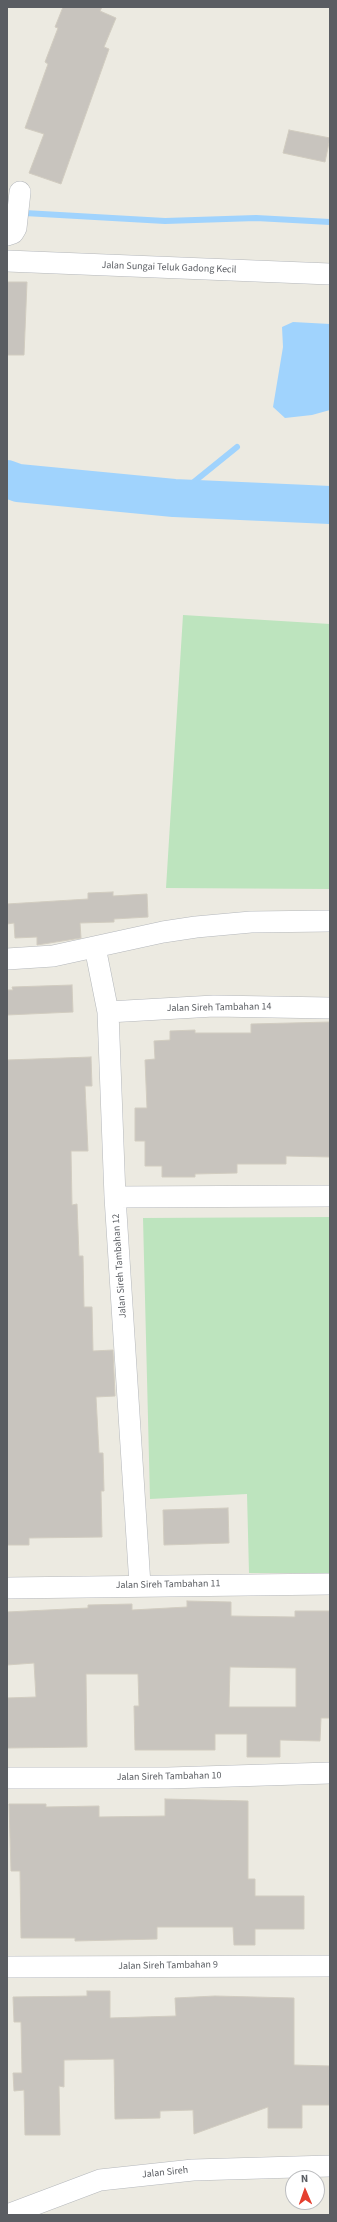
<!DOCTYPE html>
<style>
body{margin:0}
#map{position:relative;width:337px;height:2222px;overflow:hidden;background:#eceae1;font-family:"Source Sans 3",sans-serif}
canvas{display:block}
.frame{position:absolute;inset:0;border:8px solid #5a5d62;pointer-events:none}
.north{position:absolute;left:285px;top:2170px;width:40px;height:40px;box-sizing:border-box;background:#fff;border:1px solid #bdbec0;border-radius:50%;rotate:358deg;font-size:11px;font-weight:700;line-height:16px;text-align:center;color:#5a5d62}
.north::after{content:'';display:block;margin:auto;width:14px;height:18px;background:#e53f2f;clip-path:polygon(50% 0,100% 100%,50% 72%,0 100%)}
</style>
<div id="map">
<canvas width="337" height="2222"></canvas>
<div class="frame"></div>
<div class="north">N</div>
</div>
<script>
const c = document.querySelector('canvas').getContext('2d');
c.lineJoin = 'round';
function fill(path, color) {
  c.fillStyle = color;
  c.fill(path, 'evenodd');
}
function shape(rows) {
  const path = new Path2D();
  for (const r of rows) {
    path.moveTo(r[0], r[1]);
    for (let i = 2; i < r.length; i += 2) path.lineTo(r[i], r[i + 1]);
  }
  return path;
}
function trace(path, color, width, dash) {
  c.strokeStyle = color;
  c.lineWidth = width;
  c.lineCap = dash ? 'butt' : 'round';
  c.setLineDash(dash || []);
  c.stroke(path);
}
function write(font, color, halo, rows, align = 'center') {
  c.font = font + ' "Source Sans 3",sans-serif';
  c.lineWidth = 3;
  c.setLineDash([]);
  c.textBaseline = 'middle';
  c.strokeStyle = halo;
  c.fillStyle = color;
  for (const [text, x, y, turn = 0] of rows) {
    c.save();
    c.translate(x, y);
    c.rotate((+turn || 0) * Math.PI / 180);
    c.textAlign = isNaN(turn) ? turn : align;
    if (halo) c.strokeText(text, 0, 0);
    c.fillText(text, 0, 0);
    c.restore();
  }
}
fill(shape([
 [183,615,330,624,330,889,166,888],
 [330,1217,330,1573,249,1573,247,1494,150,1499,143,1218]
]), '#bde4be');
fill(shape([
 [293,322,330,324,330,410,312,415,285,418,273,407,283,347,282,327]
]), '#a0d3fd');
trace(shape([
 [7,212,165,221,256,218,330,222],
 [174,498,237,447]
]), '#a0d3fd', 6);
trace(shape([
 [7,479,18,483,174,498,330,505]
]), '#a0d3fd', 38);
const building = shape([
 [63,7,102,7,100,11,116,18,104,47,109,49,61,184,29,173,44,134,25,128,48,64,45,62,58,28,55,27,63,7],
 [289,130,330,138,325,162,283,153,289,130],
 [7,282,27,282,24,355,7,355,7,282],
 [113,892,113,896,147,894,148,917,114,919,114,922,80,923,81,938,37,945,37,937,15,938,14,923,7,924,7,904,88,899,88,893,113,892],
 [72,985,73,1012,7,1015,7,990,13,990,12,987,72,985],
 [330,1022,330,1157,286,1156,286,1164,237,1164,237,1173,195,1174,195,1177,162,1177,162,1166,145,1166,145,1141,135,1141,135,1108,147,1108,145,1060,155,1059,154,1041,170,1040,170,1031,195,1030,195,1033,251,1033,251,1024,330,1022],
 [91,1057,92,1086,85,1086,88,1151,71,1151,72,1205,77,1204,79,1256,83,1256,84,1307,92,1307,93,1351,113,1350,115,1396,96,1397,99,1453,103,1453,104,1491,101,1491,102,1537,29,1538,29,1545,7,1545,7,1060,91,1057],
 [228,1508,229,1543,164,1545,163,1510,228,1508],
 [187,1601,231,1602,231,1616,295,1617,295,1611,330,1611,330,1718,321,1718,320,1741,280,1740,280,1757,247,1757,247,1734,215,1734,215,1750,135,1750,134,1706,139,1706,138,1674,86,1674,87,1747,7,1748,7,1698,36,1697,34,1663,7,1665,7,1612,88,1608,88,1605,132,1604,132,1610,187,1607,187,1601],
 [230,1667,296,1668,296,1707,229,1707,230,1667],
 [165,1799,248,1801,248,1879,255,1879,255,1896,304,1896,304,1929,255,1929,255,1945,234,1945,233,1927,157,1927,157,1939,75,1941,75,1938,21,1938,20,1871,11,1871,9,1804,46,1804,46,1807,99,1806,99,1817,165,1816,165,1799],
 [87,1991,110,1991,110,2018,176,2016,175,1998,215,1996,294,1998,294,2065,330,2066,330,2105,302,2105,302,2128,268,2128,268,2107,194,2134,193,2110,160,2111,160,2118,115,2119,114,2059,64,2060,64,2087,59,2086,60,2135,25,2135,24,2090,14,2091,13,2073,22,2073,21,2022,14,2022,13,1997,87,1996,87,1991]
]);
fill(building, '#c8c4be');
trace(building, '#d1ccc0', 1);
const street = shape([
 [7,235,13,233,16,228,20,192],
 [7,261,330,274],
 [95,947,108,1012,115,1197,140,1585],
 [7,959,53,956,163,932,196,927,251,922,330,921],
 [108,1012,214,1006,330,1008],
 [115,1197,330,1196],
 [7,1588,330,1584],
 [7,1778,168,1778,330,1773],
 [7,1967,330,1966],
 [7,2215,100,2180,193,2170,330,2166]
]);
trace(street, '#b4b7bb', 22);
trace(street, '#fff', 21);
write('10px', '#5a5d62', '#fff', [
 ["Jalan Sungai Teluk Gadong Kecil",169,268,2],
 ["Jalan Sireh Tambahan 14",219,1008,-1],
 ["Jalan Sireh Tambahan 12",120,1266,-94],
 ["Jalan Sireh Tambahan 11",168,1585,-1],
 ["Jalan Sireh Tambahan 10",169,1777,-1],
 ["Jalan Sireh Tambahan 9",168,1966,-1],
 ["Jalan Sireh",165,2173,-6]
]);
</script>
